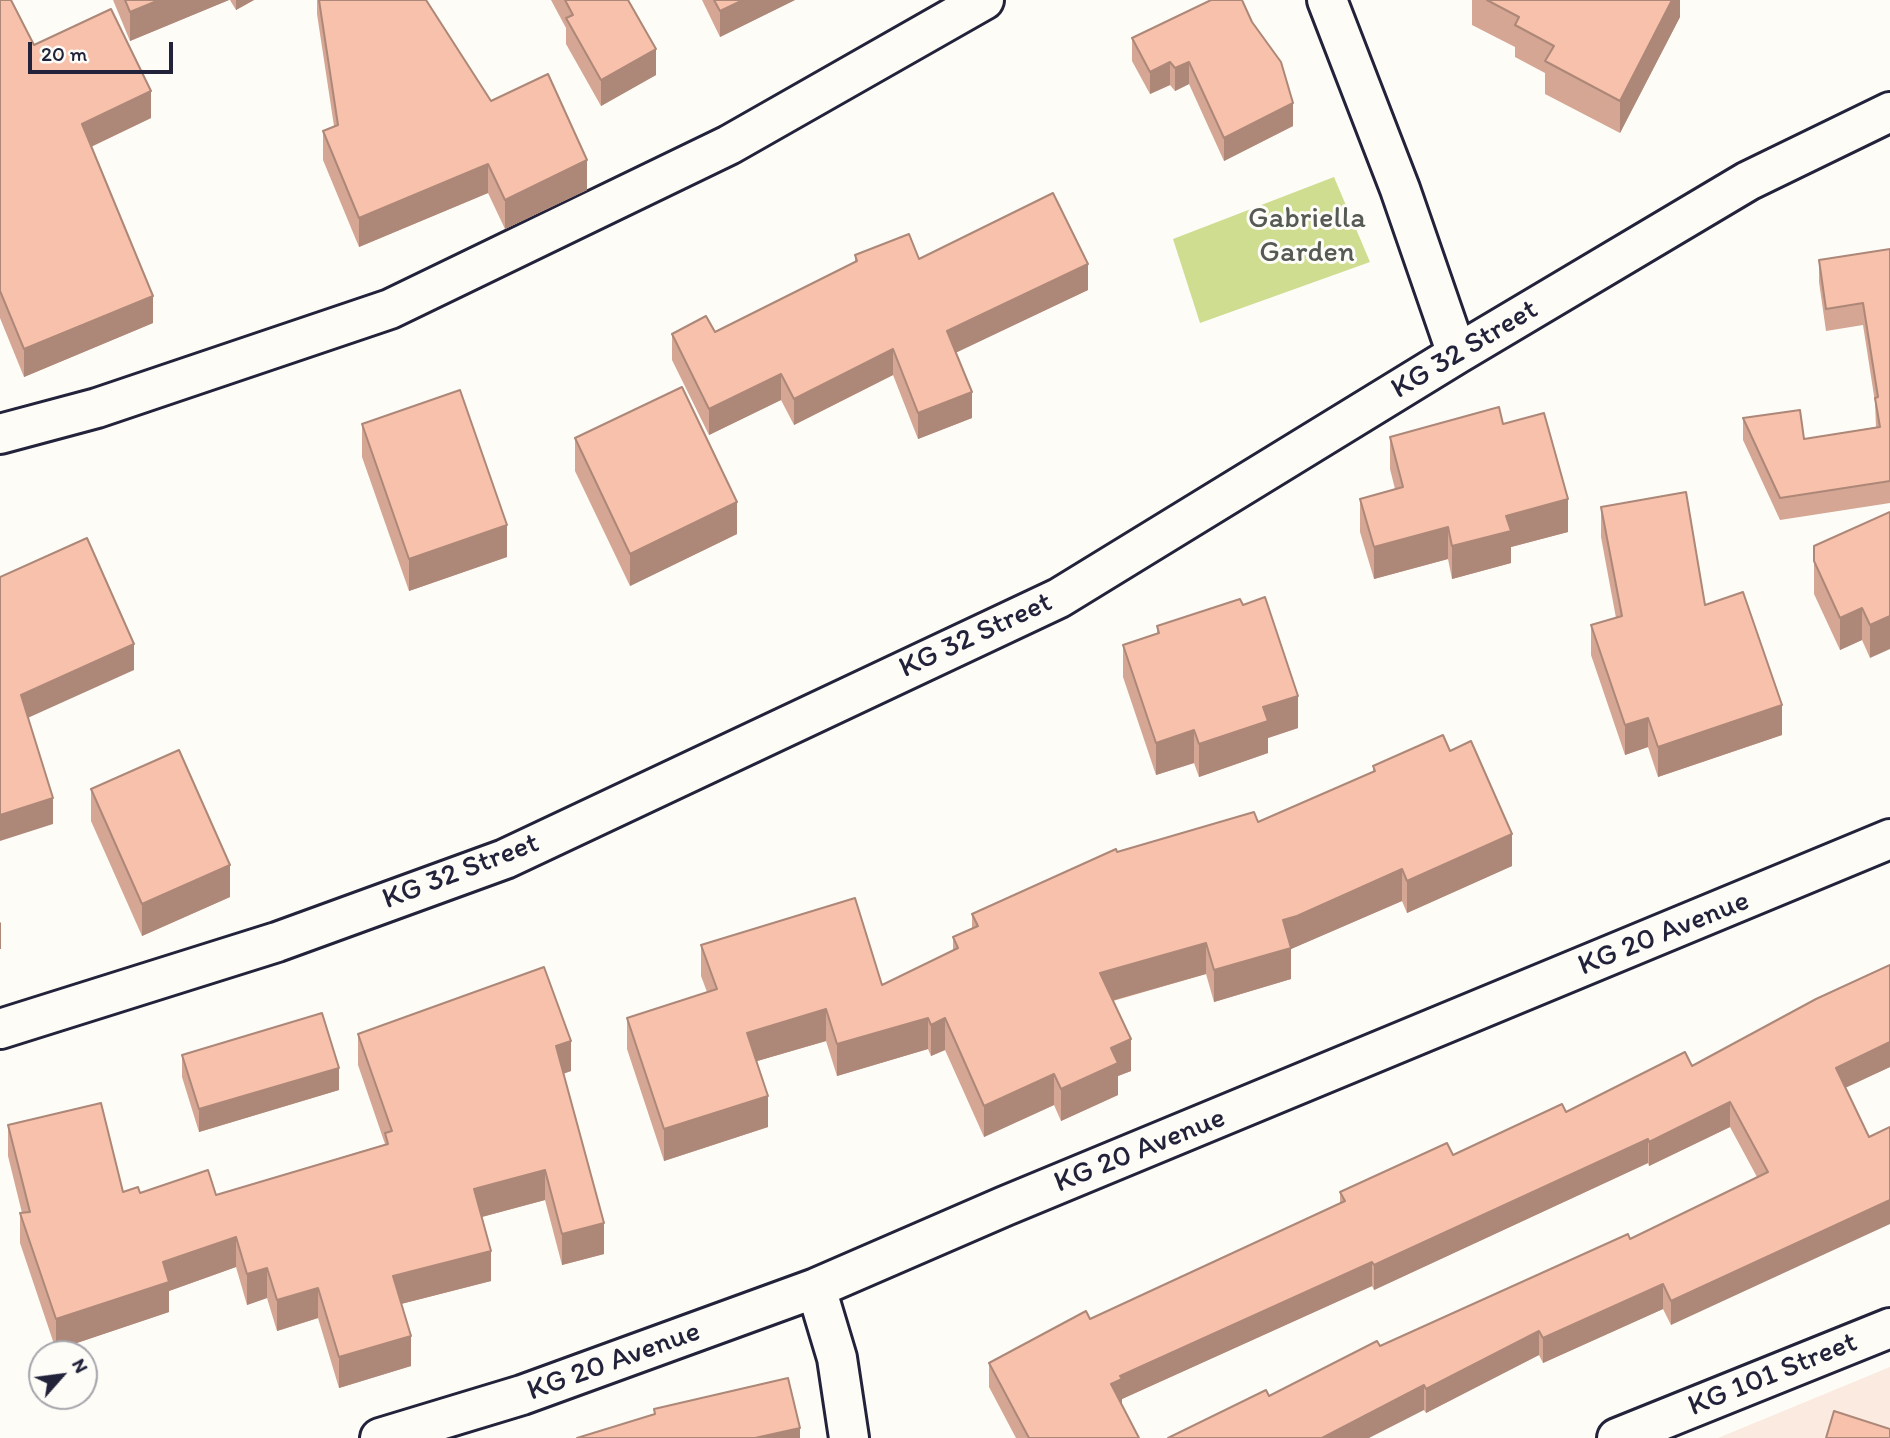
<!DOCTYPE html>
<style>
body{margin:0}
#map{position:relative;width:1890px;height:1438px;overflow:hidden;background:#fdfcf7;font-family:Itim,sans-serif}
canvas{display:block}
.north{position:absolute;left:28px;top:1340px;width:70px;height:70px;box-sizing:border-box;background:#fdfcf7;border:2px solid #a5a5ac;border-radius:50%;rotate:62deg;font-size:19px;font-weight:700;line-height:28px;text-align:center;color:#22223b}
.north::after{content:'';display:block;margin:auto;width:24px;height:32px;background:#22223b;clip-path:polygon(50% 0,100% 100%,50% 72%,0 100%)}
.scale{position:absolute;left:28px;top:42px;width:145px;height:32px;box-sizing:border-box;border:4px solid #22223b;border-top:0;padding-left:9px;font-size:21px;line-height:24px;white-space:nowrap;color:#22223b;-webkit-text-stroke:5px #fdfcf7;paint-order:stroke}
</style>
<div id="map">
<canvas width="1890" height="1438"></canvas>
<div class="north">N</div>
<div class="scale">20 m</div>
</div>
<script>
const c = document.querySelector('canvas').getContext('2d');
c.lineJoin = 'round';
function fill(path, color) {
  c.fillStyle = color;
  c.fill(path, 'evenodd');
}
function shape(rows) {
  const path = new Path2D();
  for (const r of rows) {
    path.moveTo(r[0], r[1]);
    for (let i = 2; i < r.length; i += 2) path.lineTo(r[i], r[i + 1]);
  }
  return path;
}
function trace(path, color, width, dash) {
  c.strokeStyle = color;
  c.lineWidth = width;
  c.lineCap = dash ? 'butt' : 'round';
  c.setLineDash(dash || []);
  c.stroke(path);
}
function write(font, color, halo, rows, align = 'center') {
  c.font = font + ' Itim,sans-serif';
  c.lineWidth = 6;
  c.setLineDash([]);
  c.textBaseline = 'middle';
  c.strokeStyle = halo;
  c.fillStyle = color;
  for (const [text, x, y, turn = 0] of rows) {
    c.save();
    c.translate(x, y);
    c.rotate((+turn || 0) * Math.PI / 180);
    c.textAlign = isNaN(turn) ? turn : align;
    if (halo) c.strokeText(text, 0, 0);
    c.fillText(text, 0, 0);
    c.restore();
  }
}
fill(shape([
 [1890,1367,1890,1438,1718,1438]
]), '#fbeae0');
fill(shape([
 [1334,177,1370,262,1200,323,1173,239]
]), '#cfdd90');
const minor = shape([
 [1327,0,1400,189,1457,354],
 [0,434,97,408,390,309,729,145,984,0],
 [0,1029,277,942,505,859,1059,598,1457,354,1748,181,1890,112],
 [816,1288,837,1358,849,1438],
 [380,1438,522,1395,816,1288,1005,1206,1890,839],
 [1617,1438,1890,1328]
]);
trace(minor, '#22223b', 44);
trace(minor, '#fdfcf7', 38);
fill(shape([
 [0,0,34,45,151,118,91,147,153,323,24,377,0,318],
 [113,0,229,0,130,41],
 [230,0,254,0,236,10],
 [317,0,426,0,491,101,587,190,505,229,488,193,359,247,323,160,323,131,334,126,317,14],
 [551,0,628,0,656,75,601,106,566,44,566,28],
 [702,0,795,0,720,37],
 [1211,0,1293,126,1224,161,1189,84,1175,91,1170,85,1150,94,1132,61,1132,38],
 [1472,0,1680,0,1680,17,1620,133,1545,94,1545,73,1515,57,1515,47,1472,25],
 [1890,249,1890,503,1780,520,1743,440,1743,418,1804,439,1876,427,1875,402,1863,325,1826,331,1819,282,1819,260],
 [855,255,919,259,1088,290,956,352,972,418,918,439,893,375,794,425,781,400,709,435,672,360,672,334,715,332,855,262],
 [362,424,507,557,409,591,362,457],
 [1503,424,1568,532,1511,547,1511,563,1452,579,1448,559,1374,579,1360,532,1360,499,1395,489,1390,469,1390,437],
 [575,438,737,534,630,586,575,471],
 [1601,507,1705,605,1782,735,1658,777,1648,747,1625,755,1591,655,1591,625,1616,618,1601,537],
 [1890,512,1870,658,1862,640,1840,650,1814,594,1814,561],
 [1157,626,1298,728,1268,738,1268,753,1199,777,1194,763,1156,775,1123,677,1123,645,1157,633],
 [1450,751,1512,866,1407,913,1402,901,1291,949,1291,979,1214,1002,1206,974,1113,1001,1131,1071,1118,1076,1118,1095,1061,1121,1054,1105,984,1137,945,1050,931,1056,928,1049,837,1076,826,1041,757,1061,768,1127,664,1161,627,1049,627,1018,707,992,701,976,701,945,882,985,953,951,953,937,972,928,972,914,1117,852,1258,822,1373,772,1373,766],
 [91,789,230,897,142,936,91,821],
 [1890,965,1890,1067,1845,1088,1671,1325,1663,1309,1543,1363,1539,1355,1426,1413,1424,1410,1269,1396,1380,1346,1630,1239,1757,1177,1730,1127,1649,1166,1648,1163,1374,1290,1372,1286,1122,1399,1121,1403,1139,1438,1016,1438,989,1387,989,1363,1090,1319,1340,1203,1340,1192,1453,1155,1566,1112,1692,1066],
 [358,1034,571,1071,563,1074,604,1254,562,1265,545,1200,482,1217,491,1281,401,1304,411,1366,339,1388,318,1318,277,1331,267,1298,247,1305,236,1267,169,1291,169,1312,56,1350,20,1243,20,1213,22,1213,8,1156,8,1125,123,1192,140,1193,216,1195,385,1144,358,1065],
 [182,1055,339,1090,199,1132,182,1077]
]), '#d4a693');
fill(shape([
 [159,0,229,0,130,41,130,12],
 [236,0,254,0,236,10],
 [743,0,795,0,720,37,720,11],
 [1672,0,1680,0,1680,17,1620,133,1620,101],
 [656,49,656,75,601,106,601,80],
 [1170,62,1170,85,1150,94,1150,72],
 [1189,62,1189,84,1175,91,1175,68],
 [151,91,151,118,82,151,82,124],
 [1293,103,1293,126,1224,161,1224,138],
 [587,160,587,190,505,229,505,200],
 [488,164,488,193,359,247,359,218],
 [1088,264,1088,290,947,357,947,331],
 [153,296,153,323,24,377,24,349],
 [893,349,893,375,794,425,794,399],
 [781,374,781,400,709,435,709,409],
 [972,392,972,418,918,439,918,413],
 [1568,499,1568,532,1511,547,1511,563,1452,579,1452,546,1506,516],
 [737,502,737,534,630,586,630,554],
 [507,525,507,557,409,591,409,559],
 [1448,527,1448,559,1374,579,1374,547],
 [1862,608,1862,640,1840,650,1840,618],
 [1890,616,1890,649,1870,658,1870,625],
 [134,644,134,670,21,721,21,695],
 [1298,696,1298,728,1268,738,1268,753,1199,777,1199,744,1263,707],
 [1782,705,1782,735,1658,777,1658,747],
 [1648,718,1648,747,1625,755,1625,725],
 [1194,730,1194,763,1156,775,1156,743],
 [53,798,53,824,0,841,0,815],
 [1512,834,1512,866,1407,913,1407,881],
 [230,865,230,897,142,936,142,904],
 [1402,869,1402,901,1291,949,1291,979,1214,1002,1214,970,1283,920],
 [1,922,1,949,0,949,0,923],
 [1206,943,1206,974,1100,1004,1100,973],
 [826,1009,826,1041,747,1064,747,1033],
 [928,1018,928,1049,837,1076,837,1044],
 [945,1018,945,1050,931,1056,931,1025],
 [1131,1039,1131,1071,1118,1076,1118,1095,1061,1121,1061,1089,1111,1048],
 [571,1041,571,1071,556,1076,556,1046],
 [1890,1042,1890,1067,1836,1092,1836,1068],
 [339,1068,339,1090,199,1132,199,1109],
 [1054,1074,1054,1105,984,1137,984,1106],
 [768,1096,768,1127,664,1161,664,1129],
 [1730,1102,1730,1127,1649,1166,1649,1142],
 [1648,1139,1648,1163,1374,1290,1374,1265],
 [545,1170,545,1200,474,1219,474,1189],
 [1890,1200,1890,1224,1671,1325,1671,1301],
 [604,1223,604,1254,562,1265,562,1234],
 [236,1237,236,1267,169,1291,169,1312,56,1350,56,1319,163,1262],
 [491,1251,491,1281,393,1306,393,1276],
 [1372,1262,1372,1286,1122,1399,1122,1403,1111,1408,1111,1384,1120,1376],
 [267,1268,267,1298,247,1305,247,1274],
 [1663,1284,1663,1309,1543,1363,1543,1338],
 [318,1288,318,1318,277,1331,277,1300],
 [1539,1331,1539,1355,1426,1413,1426,1389],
 [411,1336,411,1366,339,1388,339,1357],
 [1424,1385,1424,1410,1369,1438,1322,1438],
 [800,1428,800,1438,755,1438]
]), '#ad8778');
const building = shape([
 [0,0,11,0,34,45,111,9,151,91,82,124,153,296,24,349,0,291,0,0],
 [125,0,159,0,130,12,125,0],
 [319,0,426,0,491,101,548,74,587,160,505,200,488,164,359,218,323,131,338,125,319,0],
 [565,0,628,0,656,49,601,80,566,18,573,15,565,0],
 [714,0,743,0,720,11,714,0],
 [1211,0,1242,0,1252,22,1281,62,1293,103,1224,138,1189,62,1175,68,1170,62,1150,72,1132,38,1211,0],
 [1487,0,1672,0,1620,101,1545,61,1554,46,1515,25,1519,17,1487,0],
 [1053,193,1088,264,947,331,972,392,918,413,893,349,794,399,781,374,709,409,672,334,706,316,715,332,857,261,855,255,909,234,919,259,1053,193],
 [1890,249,1890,481,1780,498,1743,418,1800,410,1804,439,1880,427,1875,398,1878,397,1863,303,1826,309,1819,260,1890,249],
 [682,387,737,502,630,554,575,438,682,387],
 [460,390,507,525,409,559,362,424,460,390],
 [1499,407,1503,424,1544,413,1568,499,1506,516,1511,531,1452,546,1448,527,1374,547,1360,499,1403,487,1390,437,1499,407],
 [1686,492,1705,605,1743,592,1782,705,1658,747,1648,718,1625,725,1591,625,1622,616,1601,507,1686,492],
 [1890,512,1890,616,1870,625,1862,608,1840,618,1814,561,1814,546,1890,512],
 [87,538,134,644,21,695,53,798,0,815,0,577,87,538],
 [1265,597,1298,696,1263,707,1268,721,1199,744,1194,730,1156,743,1123,645,1159,633,1157,626,1240,599,1243,605,1265,597],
 [1443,735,1450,751,1471,741,1512,834,1407,881,1402,869,1297,916,1283,920,1291,948,1214,970,1206,943,1100,973,1131,1039,1111,1048,1118,1063,1061,1089,1054,1074,984,1106,945,1018,931,1025,928,1018,837,1044,826,1009,747,1033,768,1096,664,1129,627,1018,717,989,701,945,855,898,882,985,958,948,953,937,978,926,972,914,1116,849,1117,852,1254,812,1258,822,1375,771,1373,766,1443,735],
 [179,750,230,865,142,904,91,789,179,750],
 [1890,965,1890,1042,1836,1068,1869,1137,1890,1127,1890,1200,1671,1301,1663,1284,1543,1338,1539,1331,1426,1389,1424,1385,1322,1438,1168,1438,1266,1390,1269,1396,1377,1341,1380,1346,1628,1234,1630,1239,1768,1172,1730,1102,1649,1142,1648,1139,1374,1265,1372,1262,1120,1376,1122,1379,1111,1384,1139,1438,1029,1438,989,1363,1086,1311,1090,1319,1345,1201,1340,1192,1447,1143,1453,1155,1562,1104,1566,1112,1685,1052,1692,1066,1816,999,1890,965],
 [544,967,571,1041,556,1046,604,1223,562,1234,545,1170,474,1189,491,1251,393,1276,411,1336,339,1357,318,1288,277,1300,267,1268,247,1274,236,1237,163,1262,169,1282,56,1319,20,1213,30,1212,8,1125,101,1103,123,1192,138,1187,140,1193,208,1170,216,1195,388,1144,385,1133,392,1131,358,1034,544,967],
 [322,1013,339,1068,199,1109,182,1055,322,1013],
 [788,1378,800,1428,755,1438,577,1438,655,1414,654,1409,788,1378],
 [1834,1411,1890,1429,1890,1438,1826,1438,1834,1411]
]);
fill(building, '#f7c1ab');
trace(building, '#ad8778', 2);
write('30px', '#565a54', '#fdfcf7', [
 ["Gabriella",1307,219],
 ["Garden",1307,253]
]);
write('30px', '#22223b', '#fdfcf7', [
 ["KG 32 Street",1465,350,-31],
 ["KG 32 Street",976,636,-25],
 ["KG 32 Street",461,872,-21],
 ["KG 20 Avenue",1664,934,-22],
 ["KG 20 Avenue",1140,1151,-22],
 ["KG 20 Avenue",614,1362,-20],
 ["KG 101 Street",1773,1375,-22]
]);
</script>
